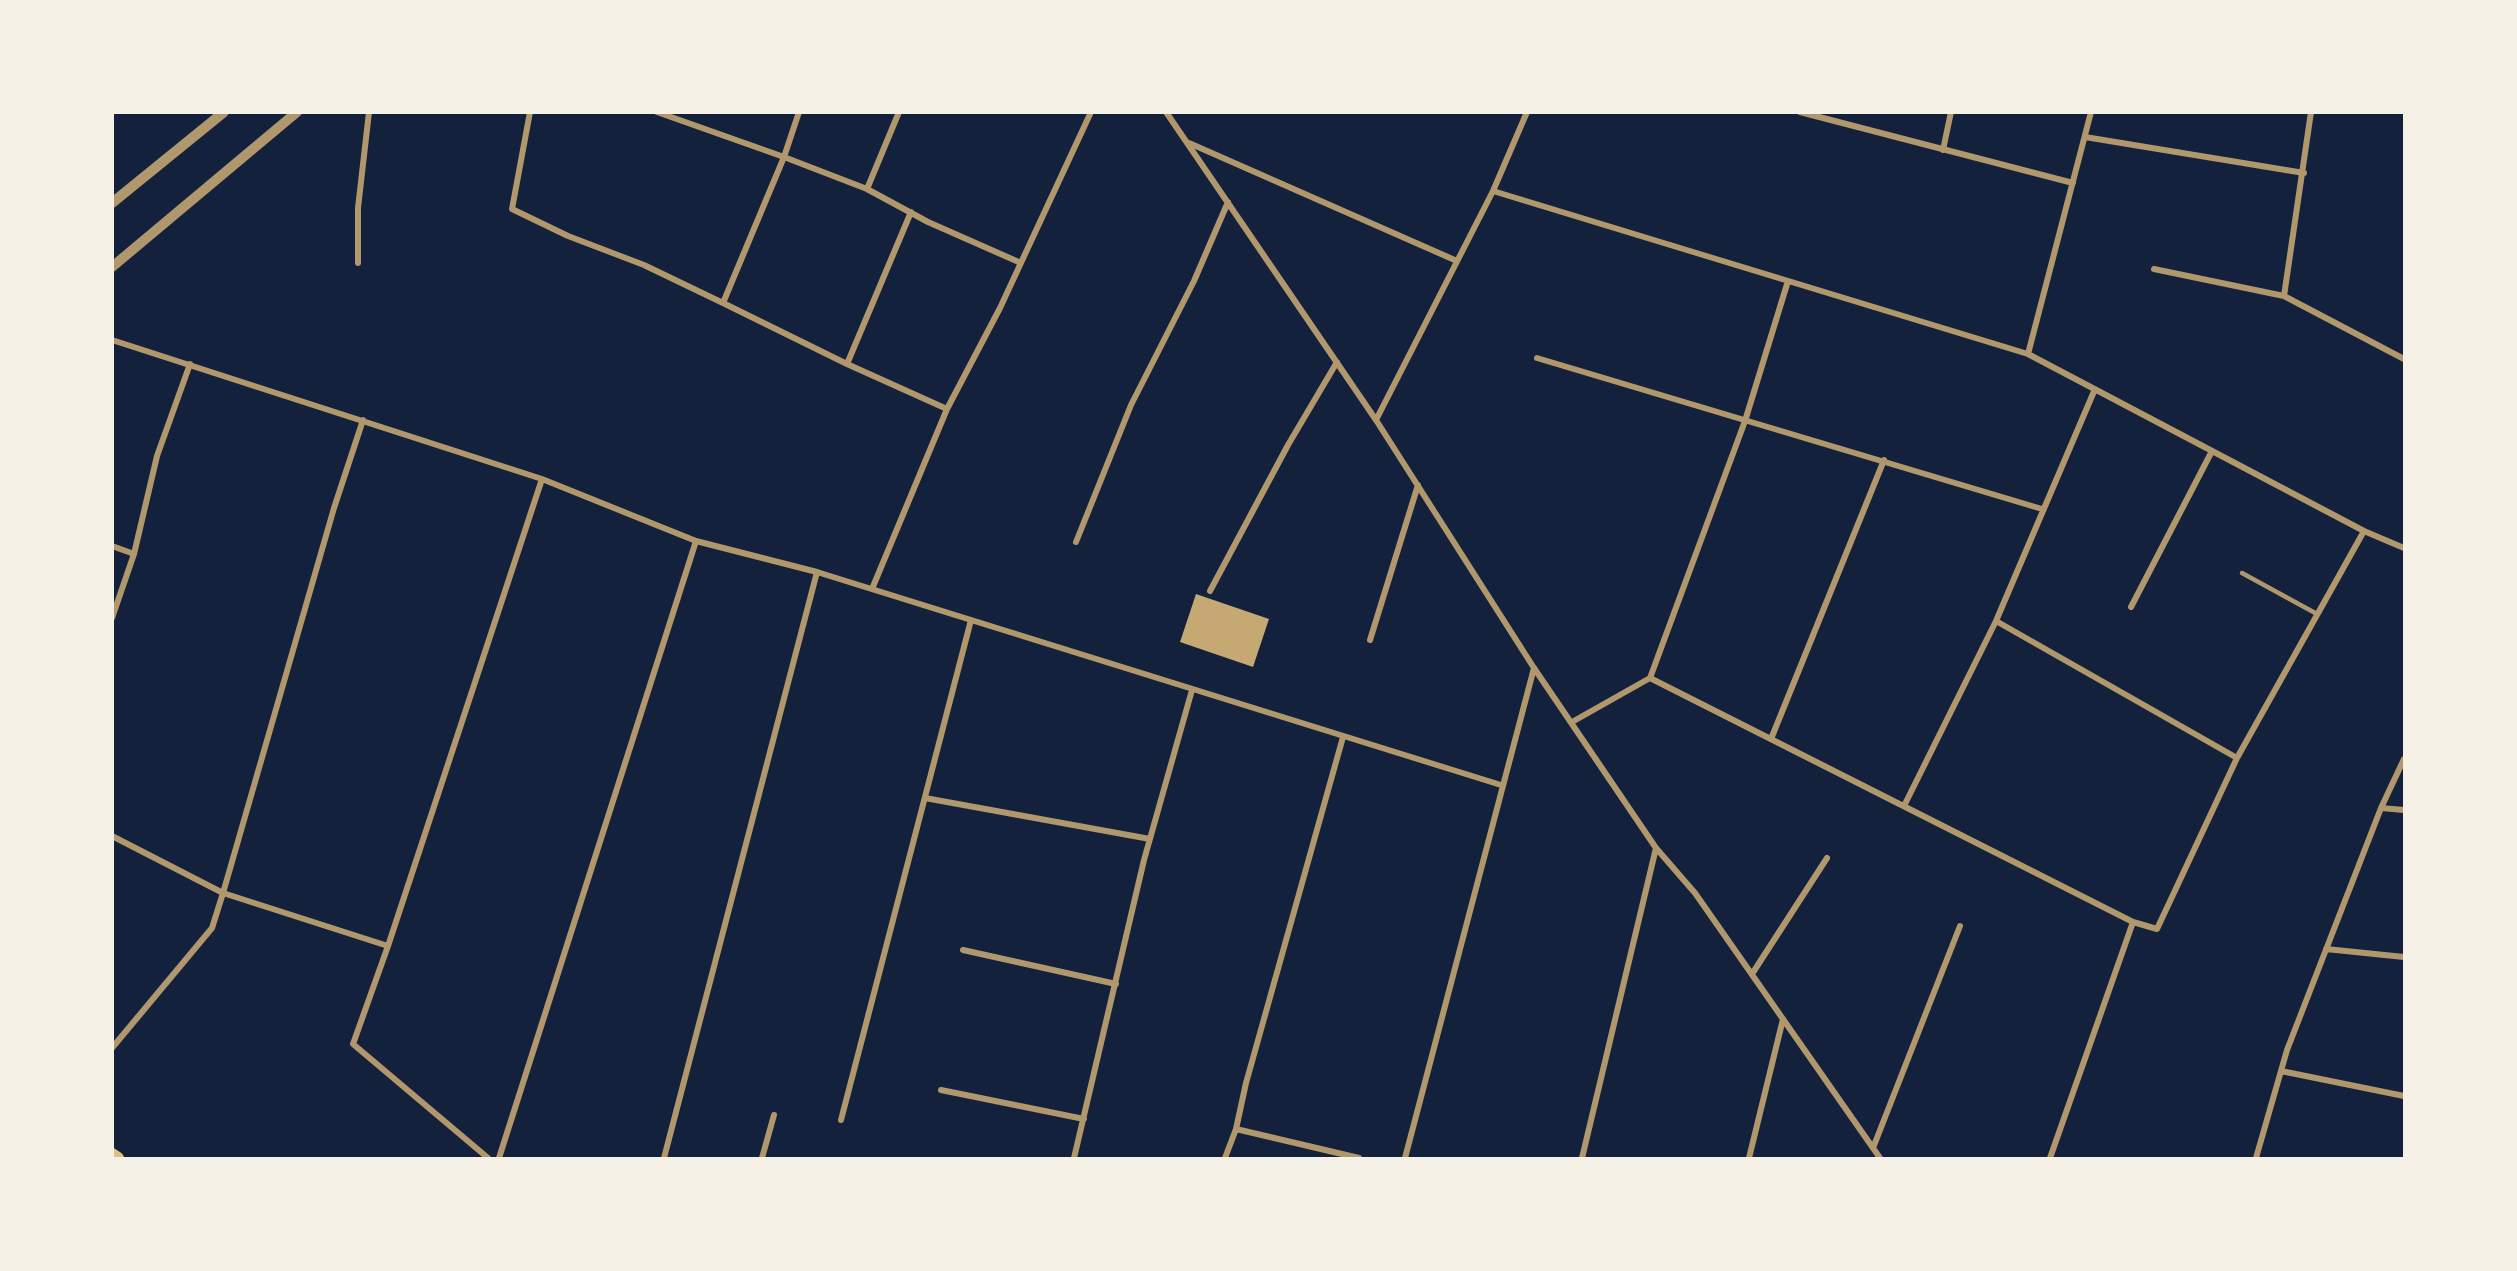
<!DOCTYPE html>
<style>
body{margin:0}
#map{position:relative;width:2517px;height:1271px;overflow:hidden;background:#14213d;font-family:"Playfair Display",serif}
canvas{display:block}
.frame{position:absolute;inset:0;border:114px solid #f6f1e7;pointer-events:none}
</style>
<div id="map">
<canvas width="2517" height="1271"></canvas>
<div class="frame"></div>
</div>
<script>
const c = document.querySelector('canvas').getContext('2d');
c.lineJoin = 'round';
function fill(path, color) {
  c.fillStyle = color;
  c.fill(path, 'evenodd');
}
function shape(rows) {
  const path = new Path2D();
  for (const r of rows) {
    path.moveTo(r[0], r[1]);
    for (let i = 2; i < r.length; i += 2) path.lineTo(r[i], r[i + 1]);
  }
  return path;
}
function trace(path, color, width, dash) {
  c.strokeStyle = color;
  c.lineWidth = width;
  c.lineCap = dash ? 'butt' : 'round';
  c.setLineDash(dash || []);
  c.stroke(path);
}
fill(shape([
 [1196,594,1269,619,1253,667,1180,642]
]), '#c6a872');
trace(shape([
 [2242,573,2317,614]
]), '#b1986c', 4.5);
trace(shape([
 [530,112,512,209,568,236,644,265,723,303],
 [657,112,784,157,799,112],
 [899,112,867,189,928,222,1021,263],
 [1166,112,1376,420,1534,668,1656,848,1695,893,1880,1158],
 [1800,112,2073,183],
 [2311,112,2284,296,2404,359],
 [2085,137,2304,173],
 [1189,143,1457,261],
 [1943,150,1951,112],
 [1493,191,2028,354,2364,531,2404,548],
 [911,212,847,364,947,409],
 [358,263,358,208,369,112],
 [2154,269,2284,296],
 [112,340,542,479,696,541,817,572,1501,785],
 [2028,354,2091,112],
 [1537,358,2042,509],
 [847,364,723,303,784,157,867,189],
 [363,420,334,508,223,893,388,946,542,479],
 [1376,420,1493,191,1527,112],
 [1076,542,1131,405,1194,281,1228,202],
 [112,546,134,554],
 [872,589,947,409,1000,308,1091,112],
 [1210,591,1288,445,1337,362],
 [2131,607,2212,451],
 [112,618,134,554,157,456,190,364],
 [1996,621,2237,758],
 [1370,640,1418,485],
 [1650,678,2133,922,2157,929,2237,758,2364,531],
 [1572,722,1650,678,1745,421,1788,281],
 [1343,737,1246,1083,1236,1129,1359,1158],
 [1771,739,1884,460],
 [925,798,1150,839],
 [1904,806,1996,621,2095,389],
 [2381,808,2404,759],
 [112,836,223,893,212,928,112,1048],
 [388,946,353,1044,488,1158],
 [2326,949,2404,957],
 [963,950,1116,984],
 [1752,974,1827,858],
 [2281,1071,2404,1096],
 [941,1090,1084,1119],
 [841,1120,971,620],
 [1873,1148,1960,926],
 [499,1158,696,541],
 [664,1158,817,572],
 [762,1158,774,1115],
 [1074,1158,1144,860,1192,690],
 [1225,1158,1236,1129],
 [1405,1158,1534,668],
 [1582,1158,1656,848],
 [1749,1158,1783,1019],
 [2050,1158,2133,922],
 [2256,1158,2287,1050,2381,808,2404,810]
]), '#b1986c', 6);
trace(shape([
 [112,203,224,112],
 [112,267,297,112]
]), '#b1986c', 10);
trace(shape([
 [112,1154,118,1158]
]), '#e5c07b', 12);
</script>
